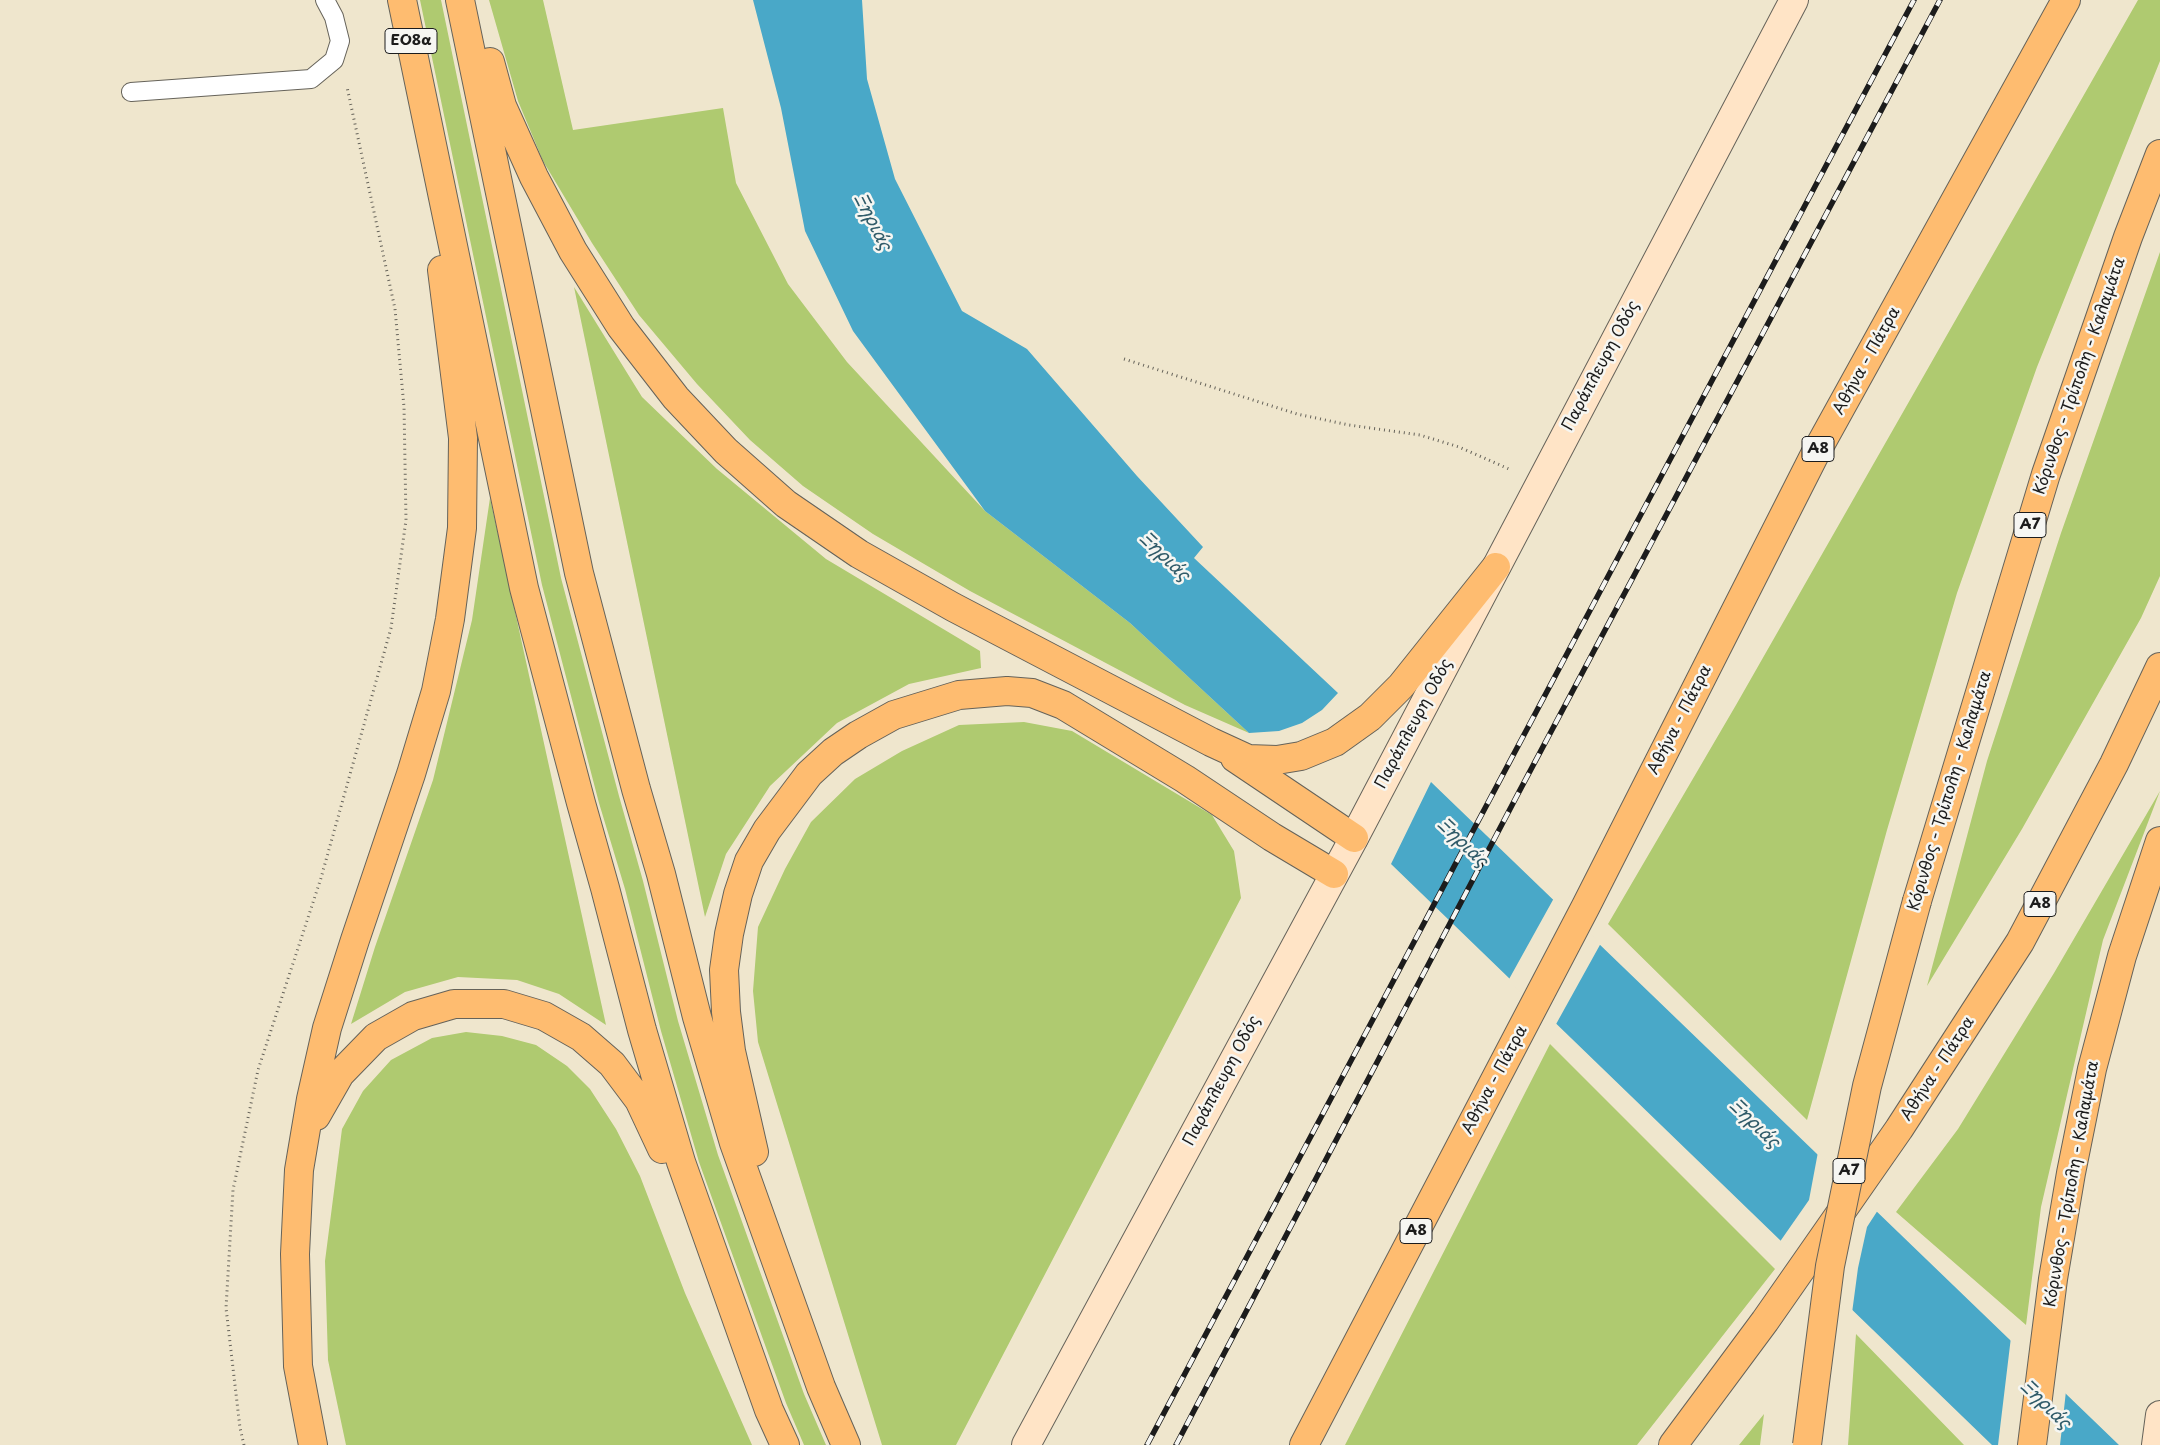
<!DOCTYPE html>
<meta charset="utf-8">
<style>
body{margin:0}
canvas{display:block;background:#efe6cd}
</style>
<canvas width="2160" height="1445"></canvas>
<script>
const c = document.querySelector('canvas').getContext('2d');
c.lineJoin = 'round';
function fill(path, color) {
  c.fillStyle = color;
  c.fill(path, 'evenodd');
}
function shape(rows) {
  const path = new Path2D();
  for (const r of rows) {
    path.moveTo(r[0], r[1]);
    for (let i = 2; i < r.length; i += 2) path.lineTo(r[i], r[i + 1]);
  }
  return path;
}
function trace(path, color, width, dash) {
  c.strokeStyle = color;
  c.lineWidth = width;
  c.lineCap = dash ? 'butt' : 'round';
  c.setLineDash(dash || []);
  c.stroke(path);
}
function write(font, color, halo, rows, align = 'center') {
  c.font = font + ' "Playpen Sans",sans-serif';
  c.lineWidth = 5;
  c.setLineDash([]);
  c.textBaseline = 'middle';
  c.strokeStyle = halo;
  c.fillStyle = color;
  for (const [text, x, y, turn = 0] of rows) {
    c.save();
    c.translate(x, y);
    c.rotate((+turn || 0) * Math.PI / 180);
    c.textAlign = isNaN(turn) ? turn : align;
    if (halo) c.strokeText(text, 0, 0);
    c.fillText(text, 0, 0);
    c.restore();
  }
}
fill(shape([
 [420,0,441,0,561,578,619,796,643,881,678,1021,718,1155,804,1394,826,1445,804,1445,786,1403,699,1162,661,1031,625,889,599,803,542,585],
 [489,0,543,0,573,130,723,108,736,183,788,284,847,362,985,511,1130,623,1249,733,1185,705,970,591,873,534,803,486,750,440,697,384,639,315,592,243,543,161,518,101],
 [2138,0,2160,0,2160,61,2037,367,1957,593,1887,830,1807,1120,1608,924,1736,705],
 [2160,252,2160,576,2141,618,2022,829,1927,986,1987,761,2061,533],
 [574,287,642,397,717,469,826,559,980,651,981,668,909,684,837,723,770,786,726,854,705,917],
 [490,498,606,1025,559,994,517,980,458,977,405,992,351,1024,375,947,433,780,472,620],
 [1024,722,1072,731,1212,815,1234,851,1241,898,956,1445,882,1445,758,1042,753,991,758,927,785,869,811,822,855,779,902,751,959,725],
 [2160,791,2103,940,2041,1207,2026,1325,1896,1212,1958,1129,2054,973],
 [466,1032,502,1036,536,1045,567,1066,590,1089,616,1129,640,1176,685,1293,752,1445,346,1445,328,1360,325,1261,342,1129,363,1091,391,1060,432,1038],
 [1550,1044,1775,1269,1637,1445,1345,1445],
 [1856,1334,1964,1445,1848,1445],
 [1764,1414,1760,1445,1739,1445]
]), '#afca70');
fill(shape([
 [753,0,862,0,867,79,895,179,962,311,1027,349,1137,476,1203,547,1194,558,1338,693,1322,710,1302,723,1279,731,1249,733,1130,623,985,511,853,331,805,231,781,108],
 [1431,782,2119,1445,1992,1445,1391,864]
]), '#49a8c8');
fill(shape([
 [1554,898,1601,943,1555,1026,1508,981],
 [1818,1152,1878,1210,1867,1227,1858,1268,1852,1313,1779,1243,1809,1200],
 [2011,1337,2066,1391,2060,1445,1998,1445]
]), '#efe6cd');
const lane = shape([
 [131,92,311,79,334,60,340,41,334,17,325,0]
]);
const secondary = shape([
 [1026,1445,1354,838,1794,0],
 [2156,1445,2160,1415]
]);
const highway = shape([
 [402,0,524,588,581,803,605,888,642,1030,681,1162,769,1410,785,1445],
 [460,0,579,573,636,789,661,874,697,1017,734,1143,821,1387,846,1445],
 [490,62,502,106,534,177,573,251,621,327,676,398,726,451,786,504,859,554,953,607,1211,742,1248,759,1277,760,1301,756,1335,742,1370,717,1401,686,1496,567],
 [1235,758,1354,838],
 [1917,901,2046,474,2128,237,2160,154],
 [316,1116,340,1074,376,1037,413,1016,454,1004,504,1004,544,1016,581,1037,612,1064,639,1100,662,1149],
 [754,1152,731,1051,726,1012,724,970,729,934,738,894,749,861,767,830,809,774,833,752,858,735,894,715,959,695,1007,691,1032,693,1063,705,1185,779,1272,837,1334,874],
 [313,1445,298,1366,295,1254,299,1170,311,1099,327,1028,355,940,411,774,436,691,450,619,462,528,463,438,442,270],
 [1304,1445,1586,906,1814,456,2066,0],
 [1673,1445,1765,1321,1899,1129,2020,942,2114,764,2160,667],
 [2032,1445,2053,1279,2071,1173,2092,1069,2122,956,2160,841]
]);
trace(lane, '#66635a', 20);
trace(secondary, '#66635a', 30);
trace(highway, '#66635a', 30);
trace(shape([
 [1124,359,1297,414,1349,425,1420,435,1459,447,1509,469],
 [244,1445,240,1428,226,1308,233,1190,258,1070,321,878,391,628,406,520,404,407,395,309,347,87]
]), '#66635a', 3, [1, 4]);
trace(lane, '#fff', 18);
trace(secondary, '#ffe4c6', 28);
trace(highway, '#febc70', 28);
const rail = shape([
 [1147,1445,1914,0],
 [1176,1445,1520,790,1940,0]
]);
trace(rail, '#1c1c1c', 5.5);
trace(rail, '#f6f6f2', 4, [11]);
const highwayBridge = shape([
 [1807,1445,1830,1266,1867,1086,1917,901]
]);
trace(highwayBridge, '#66635a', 30, []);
trace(highwayBridge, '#febc70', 28);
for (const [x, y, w] of [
 [411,41,52],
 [1818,449,32],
 [2030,525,32],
 [2040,904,32],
 [1849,1171,32],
 [1416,1231,32]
]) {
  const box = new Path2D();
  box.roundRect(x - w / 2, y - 12.5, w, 25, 4);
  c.fillStyle = '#f6f6f2';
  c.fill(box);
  trace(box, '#1c1c1c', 1);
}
write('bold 15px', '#1c1c1c', null, [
 ["ΕΟ8α",411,41],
 ["Α8",1818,449],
 ["Α7",2030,525],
 ["Α8",2040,904],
 ["Α7",1849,1171],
 ["Α8",1416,1231]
]);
write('16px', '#1c1c1c', '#f6f6f2', [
 ["Αθήνα - Πάτρα",1867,361,-61],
 ["Παράπλευρη Οδός",1601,366,-62],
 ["Κόρινθος - Τρίπολη - Καλαμάτα",2080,376,-71],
 ["Αθήνα - Πάτρα",1680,720,-63],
 ["Παράπλευρη Οδός",1414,724,-62],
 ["Κόρινθος - Τρίπολη - Καλαμάτα",1950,791,-73],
 ["Αθήνα - Πάτρα",1938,1069,-57],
 ["Αθήνα - Πάτρα",1495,1080,-62],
 ["Παράπλευρη Οδός",1222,1081,-62],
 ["Κόρινθος - Τρίπολη - Καλαμάτα",2072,1184,-80]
]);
write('italic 18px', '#305b69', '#f6f6f2', [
 ["Ξηριάς",872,222,63],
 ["Ξηριάς",1164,557,44],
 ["Ξηριάς",1462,843,44],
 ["Ξηριάς",1754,1124,44],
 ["Ξηριάς",2045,1405,44]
]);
</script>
